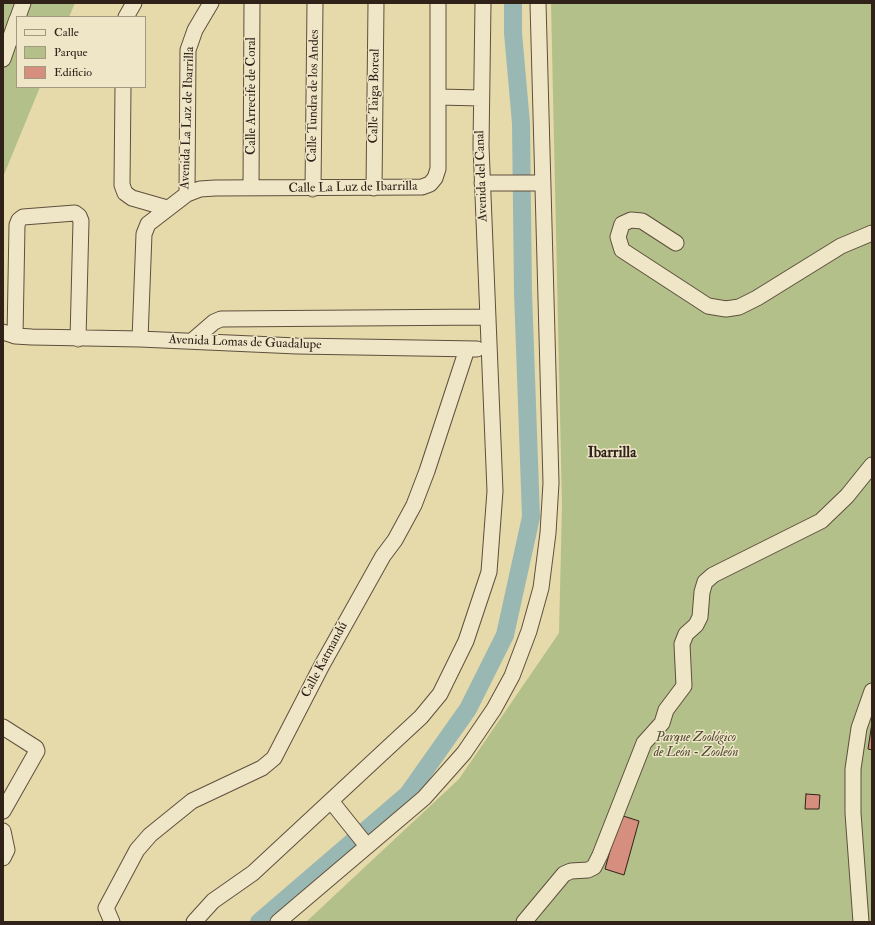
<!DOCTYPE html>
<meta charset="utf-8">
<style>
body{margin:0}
#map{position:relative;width:875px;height:925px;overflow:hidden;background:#e6d9aa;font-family:"IM FELL Double Pica",serif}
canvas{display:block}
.frame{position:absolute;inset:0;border:4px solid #312219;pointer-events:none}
.legend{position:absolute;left:16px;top:16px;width:130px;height:72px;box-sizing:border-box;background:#efe6c8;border:1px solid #a39882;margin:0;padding:5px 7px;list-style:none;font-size:12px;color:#312219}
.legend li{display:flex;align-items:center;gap:8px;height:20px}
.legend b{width:20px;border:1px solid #a39882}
</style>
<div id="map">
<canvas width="875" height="925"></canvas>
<div class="frame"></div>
<ul class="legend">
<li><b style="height:5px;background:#efe6c8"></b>Calle</li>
<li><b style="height:11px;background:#b3c08a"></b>Parque</li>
<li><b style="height:11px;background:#d68f7f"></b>Edificio</li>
</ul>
</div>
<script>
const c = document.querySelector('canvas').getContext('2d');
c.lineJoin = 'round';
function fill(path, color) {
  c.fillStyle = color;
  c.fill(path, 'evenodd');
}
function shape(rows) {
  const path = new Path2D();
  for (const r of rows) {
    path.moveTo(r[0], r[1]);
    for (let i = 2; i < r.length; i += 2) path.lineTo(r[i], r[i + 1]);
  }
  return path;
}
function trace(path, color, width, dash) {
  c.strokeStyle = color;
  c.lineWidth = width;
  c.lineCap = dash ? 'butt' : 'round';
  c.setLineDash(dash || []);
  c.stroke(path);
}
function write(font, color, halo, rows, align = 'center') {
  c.font = font + ' "IM FELL Double Pica",serif';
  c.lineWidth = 3;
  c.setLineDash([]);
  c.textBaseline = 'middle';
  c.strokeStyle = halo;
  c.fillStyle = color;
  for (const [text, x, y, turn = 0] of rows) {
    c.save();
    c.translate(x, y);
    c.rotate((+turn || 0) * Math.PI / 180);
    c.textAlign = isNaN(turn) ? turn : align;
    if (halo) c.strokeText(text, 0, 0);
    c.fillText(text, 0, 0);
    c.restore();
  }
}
fill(shape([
 [3,3,75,3,69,17,17,17,17,87,40,87,3,177],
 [551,3,872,3,872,922,306,922,459,779,559,633,562,506]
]), '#b3c08a');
trace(shape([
 [259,922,408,794,468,709,505,635,531,517,523,292,521,123,513,33,513,3]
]), '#9ab8b3', 18);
const building = shape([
 [872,723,872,750,868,749,872,723],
 [806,794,820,795,819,809,805,809,806,794],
 [620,815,639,821,624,875,605,869,620,815]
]);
fill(building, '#d68f7f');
trace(building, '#312219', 1);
const minor = shape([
 [18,17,23,3],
 [126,17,134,3],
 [3,59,17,19],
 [123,87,122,185,125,193,132,198,167,208],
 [438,97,481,98],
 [482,183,543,183],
 [251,188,252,3],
 [374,188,376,3],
 [313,189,315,3],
 [187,194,188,50,195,30,211,3],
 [676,243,642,221,631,220,622,224,618,237,622,250,708,306,726,309,739,307,757,298,841,246,872,233],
 [3,332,15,336,32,337,140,339,297,346,477,349],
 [15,336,17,225,19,220,23,217,75,213,79,216,81,221,78,339],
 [140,339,144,234,148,224,187,194,200,189,215,188,422,187,430,184,435,178,438,169,438,3],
 [192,341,214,322,221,319,487,317],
 [3,727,36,748,37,751,3,811],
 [331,801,367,846],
 [3,831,7,850,3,858],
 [112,922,106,908,137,850,150,835,192,801,262,768,274,758,322,665,383,556,395,540,414,505,427,471,467,349],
 [194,922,213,901,253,873,421,717,440,694,466,641,489,572,495,491,481,146,483,3],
 [278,922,424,798,464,753,494,709,512,676,529,631,541,588,548,533,551,483,538,3],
 [524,922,564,874,571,871,588,870,594,867,600,855,644,743,662,723,666,710,684,686,682,644,686,634,696,625,700,617,702,592,705,582,713,575,821,521,847,496,872,465],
 [861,922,853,813,853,769,859,728,872,691]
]);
trace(minor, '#5e503d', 17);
trace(minor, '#efe6c8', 15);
write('13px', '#312219', '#efe6c8', [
 ["Calle Arrecife de Coral",252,96,-90],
 ["Calle Tundra de los Andes",314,96,-89],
 ["Calle Taiga Boreal",375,96,-89],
 ["Avenida La Luz de Ibarrilla",188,118,-88],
 ["Avenida del Canal",482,176,-92],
 ["Calle La Luz de Ibarrilla",353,188,-1],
 ["Avenida Lomas de Guadalupe",245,343,2],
 ["Calle Katmandú",325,660,-62]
]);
write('italic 13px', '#524a35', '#efe6c8', [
 ["Parque Zoológico",696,738],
 ["de León - Zooleón",696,753]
]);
write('bold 15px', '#312219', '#efe6c8', [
 ["Ibarrilla",612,454]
]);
</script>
